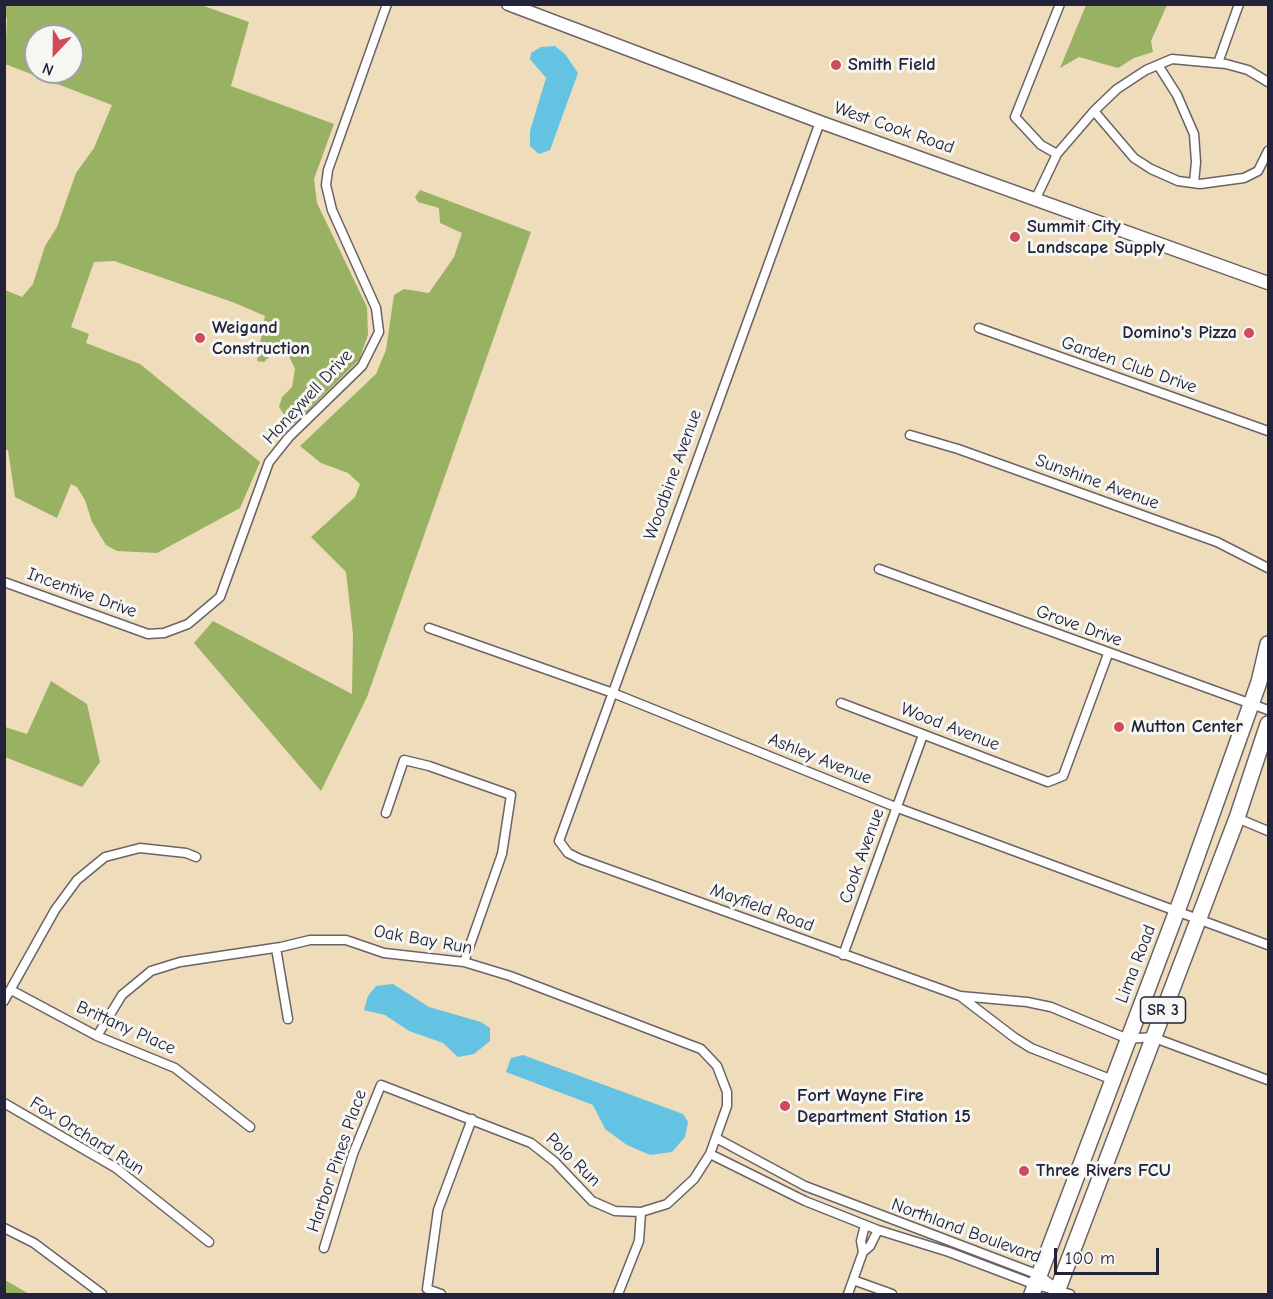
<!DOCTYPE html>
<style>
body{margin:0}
#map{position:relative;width:1273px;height:1299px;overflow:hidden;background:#efdcba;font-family:"Comic Neue",sans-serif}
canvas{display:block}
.frame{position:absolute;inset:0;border:6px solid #22223b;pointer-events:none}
.north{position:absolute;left:24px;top:24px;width:60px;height:60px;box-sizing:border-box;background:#f6f6f2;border:2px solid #a1a1a9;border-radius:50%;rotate:202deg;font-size:16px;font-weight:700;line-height:24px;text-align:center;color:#22223b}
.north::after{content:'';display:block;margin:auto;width:21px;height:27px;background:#d1495b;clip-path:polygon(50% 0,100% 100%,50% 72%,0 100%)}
.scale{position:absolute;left:1054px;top:1248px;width:105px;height:27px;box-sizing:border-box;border:3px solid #22223b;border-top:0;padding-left:8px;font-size:18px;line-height:21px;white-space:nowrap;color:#22223b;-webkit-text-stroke:4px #f6f6f2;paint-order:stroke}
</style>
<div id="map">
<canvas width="1273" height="1299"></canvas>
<div class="frame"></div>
<div class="north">N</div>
<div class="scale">100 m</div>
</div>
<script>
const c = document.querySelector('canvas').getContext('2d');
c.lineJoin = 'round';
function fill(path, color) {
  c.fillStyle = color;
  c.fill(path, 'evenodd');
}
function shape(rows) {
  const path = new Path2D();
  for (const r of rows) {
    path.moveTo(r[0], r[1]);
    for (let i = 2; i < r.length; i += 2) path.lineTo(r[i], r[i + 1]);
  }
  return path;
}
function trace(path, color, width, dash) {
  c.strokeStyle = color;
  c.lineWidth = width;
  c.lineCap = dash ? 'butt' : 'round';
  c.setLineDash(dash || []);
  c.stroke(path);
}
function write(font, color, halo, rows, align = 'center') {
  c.font = font + ' "Comic Neue",sans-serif';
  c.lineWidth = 6;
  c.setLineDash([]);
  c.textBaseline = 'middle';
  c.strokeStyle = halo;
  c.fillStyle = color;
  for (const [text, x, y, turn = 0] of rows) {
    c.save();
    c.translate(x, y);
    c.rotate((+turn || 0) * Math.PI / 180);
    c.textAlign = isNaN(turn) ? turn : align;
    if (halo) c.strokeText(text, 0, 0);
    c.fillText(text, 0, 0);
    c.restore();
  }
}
fill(shape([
 [5,4,201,5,249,22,231,86,334,124,314,179,317,203,367,307,368,335,359,360,292,426,279,407,282,397,292,387,295,369,289,356,275,351,264,362,257,361,265,316,235,303,114,261,94,262,71,327,89,334,86,343,140,364,260,462,240,508,157,553,117,551,106,545,92,522,85,500,77,487,71,484,57,518,15,497,8,450,4,450,5,290,22,297,33,284,45,246,57,227,76,173,94,148,112,105,5,64,7,18,5,16],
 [36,36,72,36,72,72,36,72],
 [1086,5,1167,5,1151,41,1153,52,1134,58,1118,68,1079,57,1060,68],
 [420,190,531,232,367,697,321,791,194,643,213,621,352,694,353,634,346,572,311,537,355,497,360,484,348,473,321,463,300,446,376,374,386,350,394,295,404,289,429,293,454,257,462,233,440,223,439,208,418,202,415,197],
 [51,681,87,704,100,762,82,787,5,757,5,727,27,734],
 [5,1280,29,1294,5,1294]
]), '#99b162');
fill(shape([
 [555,46,565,54,578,73,550,150,539,154,530,146,530,131,546,78,530,59,531,53,541,47],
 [393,984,429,1007,481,1022,490,1028,490,1041,474,1054,458,1057,443,1043,409,1031,385,1015,364,1010,368,996,376,986],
 [523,1055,683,1114,688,1122,685,1137,672,1152,650,1155,627,1145,605,1129,593,1105,506,1072,511,1058]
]), '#64c3e2');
const street = shape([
 [1218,63,1239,4],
 [1158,65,1177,95,1194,134,1196,162,1194,183],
 [1094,111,1134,158,1151,169,1178,181,1200,184,1244,178,1258,171,1268,151],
 [820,122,559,841,568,853,580,859,960,996,1027,1002,1051,1007,1128,1039,1152,1037,1268,1080],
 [1057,154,1041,145,1015,117,1060,4],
 [1036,198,1057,154,1094,111,1117,89,1146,70,1172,59,1226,64,1248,70,1268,82],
 [979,328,1268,431],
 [910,435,958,449,1217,542,1268,568],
 [879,569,1268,710],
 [4,582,148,634,164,633,188,624,220,597,269,462,289,437,362,366,379,332,376,308,332,210,326,185,328,170,387,4],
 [429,628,613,693,898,808,1268,945],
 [841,703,1048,782,1063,776,1108,654],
 [386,813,404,760,429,766,511,795,502,854,464,962],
 [1237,818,1268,831],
 [276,948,288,1019],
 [843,955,923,735],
 [11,990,97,1036,175,1068,250,1127],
 [960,996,1015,1038,1031,1048,1113,1080],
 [4,1001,55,910,77,880,105,857,140,848,186,853,196,857],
 [97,1036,122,995,151,971,180,962,281,947,310,940,346,940,384,953,464,962,510,976,701,1049,717,1066,727,1092,727,1106,710,1154,694,1179,667,1204,641,1212,615,1211,592,1201,555,1162,531,1143,381,1085,353,1154,324,1248],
 [4,1103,116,1168,209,1242],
 [716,1138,805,1186,1039,1275,1056,1288],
 [710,1154,805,1201,878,1230,949,1252,1036,1285,1070,1294],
 [4,1228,34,1243,102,1294],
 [863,1252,870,1246,878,1230],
 [853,1280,892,1294],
 [441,1294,427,1289,438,1210,472,1119],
 [618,1294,639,1241,641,1212],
 [848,1294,863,1252,861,1241,865,1225]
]);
const secondary = shape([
 [508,4,820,122,1268,283]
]);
const highway = shape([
 [1032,1294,1183,895,1259,682,1268,644],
 [1056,1294,1237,818,1268,724]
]);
trace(street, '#6a6367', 11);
trace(secondary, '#6a6367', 15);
trace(highway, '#6a6367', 18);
trace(street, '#fff', 8);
trace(secondary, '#fff', 12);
trace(highway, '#fff', 15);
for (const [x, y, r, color] of [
 [836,65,6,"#d1495b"],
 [1015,237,6,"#d1495b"],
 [1249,333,6,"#d1495b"],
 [200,338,6,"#d1495b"],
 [1119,727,6,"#d1495b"],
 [785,1106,6,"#d1495b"],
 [1024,1171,6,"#d1495b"]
]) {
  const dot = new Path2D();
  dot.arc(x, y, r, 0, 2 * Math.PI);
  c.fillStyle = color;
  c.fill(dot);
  trace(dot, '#f6f6f2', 2);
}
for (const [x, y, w] of [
 [1163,1010,45]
]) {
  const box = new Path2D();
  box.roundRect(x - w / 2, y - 13, w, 26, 4.5);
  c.fillStyle = '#f6f6f2';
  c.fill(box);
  trace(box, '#22223b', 1.5);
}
write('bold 16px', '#22223b', null, [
 ["SR 3",1163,1010]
]);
write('bold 18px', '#22223b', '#f6f6f2', [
 ["Smith Field",848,65],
 ["Summit City",1027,227],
 ["Landscape Supply",1027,248],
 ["Weigand",212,328],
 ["Construction",212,349],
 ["Domino's Pizza",1237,333,"right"],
 ["Mutton Center",1131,727],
 ["Fort Wayne Fire",797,1096],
 ["Department Station 15",797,1117],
 ["Three Rivers FCU",1036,1171]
], 'left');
write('18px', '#22223b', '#f6f6f2', [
 ["West Cook Road",894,128,19],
 ["Garden Club Drive",1129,365,19],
 ["Honeywell Drive",308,397,-47],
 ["Woodbine Avenue",673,475,-70],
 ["Sunshine Avenue",1097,482,20],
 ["Incentive Drive",82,593,20],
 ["Grove Drive",1079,626,20],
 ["Wood Avenue",950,727,21],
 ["Ashley Avenue",820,759,22],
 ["Cook Avenue",862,856,-70],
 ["Mayfield Road",762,908,20],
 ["Oak Bay Run",423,940,10],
 ["Lima Road",1136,964,-69],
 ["Brittany Place",126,1028,24],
 ["Fox Orchard Run",87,1136,32],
 ["Polo Run",573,1160,44],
 ["Harbor Pines Place",337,1161,-71],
 ["Northland Boulevard",966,1231,20]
]);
</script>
